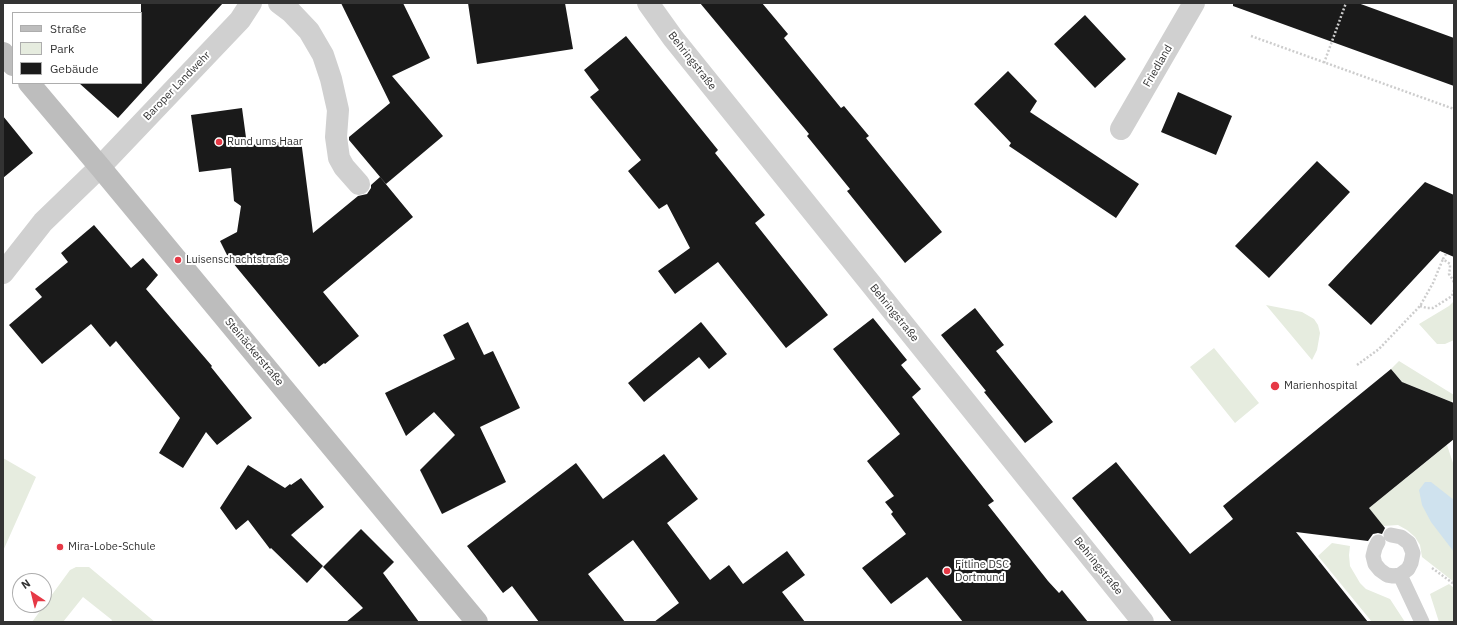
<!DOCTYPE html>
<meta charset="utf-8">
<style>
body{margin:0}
#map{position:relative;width:1457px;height:625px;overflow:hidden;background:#fff;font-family:"IBM Plex Sans",sans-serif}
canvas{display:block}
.frame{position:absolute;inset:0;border:4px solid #333;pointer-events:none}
.legend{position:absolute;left:12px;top:12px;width:130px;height:72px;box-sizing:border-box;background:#fff;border:1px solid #adadad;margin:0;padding:5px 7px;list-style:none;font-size:12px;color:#333}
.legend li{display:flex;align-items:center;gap:8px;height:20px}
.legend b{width:20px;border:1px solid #adadad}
.north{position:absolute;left:12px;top:573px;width:40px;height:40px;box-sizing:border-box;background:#fff;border:1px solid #adadad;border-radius:50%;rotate:325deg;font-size:11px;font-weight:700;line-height:16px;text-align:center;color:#333}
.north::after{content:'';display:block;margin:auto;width:14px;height:18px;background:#e63946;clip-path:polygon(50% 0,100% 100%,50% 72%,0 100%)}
</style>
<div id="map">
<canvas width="1457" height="625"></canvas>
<div class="frame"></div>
<ul class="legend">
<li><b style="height:5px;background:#bdbdbd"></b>Straße</li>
<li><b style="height:11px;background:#e6ecdf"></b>Park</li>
<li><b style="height:11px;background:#1a1a1a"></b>Gebäude</li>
</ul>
<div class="north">N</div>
</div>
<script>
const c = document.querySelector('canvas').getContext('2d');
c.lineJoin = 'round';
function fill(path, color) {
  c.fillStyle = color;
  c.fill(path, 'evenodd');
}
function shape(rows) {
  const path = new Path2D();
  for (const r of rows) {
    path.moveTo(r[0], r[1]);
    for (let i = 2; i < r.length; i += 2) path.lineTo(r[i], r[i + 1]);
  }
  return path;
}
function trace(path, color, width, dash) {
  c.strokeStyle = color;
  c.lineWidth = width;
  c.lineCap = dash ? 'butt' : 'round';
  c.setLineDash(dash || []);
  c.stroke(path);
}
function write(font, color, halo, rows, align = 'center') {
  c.font = font + ' "IBM Plex Sans",sans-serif';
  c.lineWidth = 4;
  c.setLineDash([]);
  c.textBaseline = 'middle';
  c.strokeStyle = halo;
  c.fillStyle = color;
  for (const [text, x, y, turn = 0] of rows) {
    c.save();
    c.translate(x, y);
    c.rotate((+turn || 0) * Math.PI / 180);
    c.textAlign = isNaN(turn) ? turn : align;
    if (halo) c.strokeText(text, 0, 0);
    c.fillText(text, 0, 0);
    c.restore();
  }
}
fill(shape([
 [1454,301,1454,340,1445,344,1437,344,1419,324,1449,306],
 [1266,305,1302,312,1314,319,1318,325,1320,333,1317,350,1312,360],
 [1214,348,1259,403,1235,423,1190,367],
 [1399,361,1454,395,1452,402,1407,384,1404,384,1391,369],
 [1447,445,1454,466,1454,582,1422,557,1420,545,1415,537,1407,530,1398,525,1383,526,1369,508],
 [3,458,36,477,3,551],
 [1332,543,1350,546,1349,555,1350,566,1360,583,1366,589,1390,599,1405,622,1372,622,1318,556],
 [76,567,89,567,155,622,111,622,112,620,83,597,63,622,32,622,70,570],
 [1449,584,1454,588,1454,622,1439,622,1430,594]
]), '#e6ecdf');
fill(shape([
 [1425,482,1431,482,1454,500,1454,552,1431,522,1422,505,1419,490]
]), '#cfe2ee');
fill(shape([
 [141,3,223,3,118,118,79,83,141,83],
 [341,3,403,3,430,58,392,76,443,136,386,184,349,140,349,137,390,103],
 [468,3,565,3,573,49,477,64],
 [700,3,762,3,788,34,784,38,841,108,844,106,869,136,866,138,942,232,905,263,847,191,850,189,807,136,809,134],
 [1233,3,1358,3,1454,38,1454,86,1233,6],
 [1085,15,1126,59,1095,88,1054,44],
 [626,36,718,150,715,153,765,215,755,223,828,315,786,348,718,262,675,294,658,271,690,248,667,204,659,209,628,171,641,160,590,97,599,90,584,70],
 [1008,71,1037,101,1030,112,1139,184,1116,218,1009,146,1011,143,974,104],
 [1178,92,1232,116,1216,155,1161,132],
 [242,108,247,145,301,140,313,233,358,196,367,194,371,188,371,185,380,177,413,217,323,292,359,336,325,364,324,363,319,367,228,257,220,241,237,232,241,206,234,201,231,168,199,172,191,115],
 [3,116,33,153,3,178],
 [1317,161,1350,192,1269,278,1235,246],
 [1425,182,1454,195,1454,257,1440,251,1371,325,1328,285],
 [94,225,131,268,143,258,158,275,146,289,212,366,211,367,252,418,217,445,206,432,183,468,159,453,180,418,116,341,110,347,91,324,42,364,9,325,42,297,35,289,68,262,61,253],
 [975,308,1004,345,996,351,1053,422,1025,443,984,392,986,391,941,335],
 [873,318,907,360,901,365,921,389,912,397,994,501,988,505,1048,581,1059,593,1062,590,1088,622,963,622,927,577,891,604,862,568,906,534,891,514,893,512,885,502,894,496,867,461,900,434,833,349],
 [468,322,484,355,493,351,520,408,480,427,506,482,442,514,420,470,455,435,434,412,406,436,385,393,455,359,443,335],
 [701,322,727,354,709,369,699,357,644,402,628,383],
 [1391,369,1402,382,1454,403,1454,439,1369,508,1385,528,1382,534,1378,533,1373,534,1368,541,1296,532,1368,622,1172,622,1072,498,1116,462,1190,554,1233,519,1223,506],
 [664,454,698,499,667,523,710,580,729,565,743,584,787,551,805,575,782,592,805,622,654,622,679,603,633,540,588,574,625,622,539,622,512,586,503,593,467,546,576,463,603,499],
 [248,465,285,488,290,484,291,485,301,478,324,507,291,535,323,566,307,583,271,548,270,549,248,520,236,530,220,508],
 [361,529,394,562,383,573,419,622,346,622,363,608,323,567]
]), '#1a1a1a');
trace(shape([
 [1251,36,1454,109],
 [1324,63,1346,3],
 [1446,254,1443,259,1450,264,1450,268,1449,274,1453,280,1454,284],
 [1420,306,1427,308,1433,308,1452,296,1454,290],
 [1357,365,1379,349,1420,306,1433,283,1443,259],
 [1432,568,1454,584]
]), '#cdcdcd', 2.5, [2, 2]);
trace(shape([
 [1391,535,1401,537,1409,543,1413,553,1411,563,1408,569,1400,575,1422,622],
 [1378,542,1375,548,1373,556,1375,564,1380,570,1387,575,1393,576,1400,575]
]), '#d0d0d0', 15);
trace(shape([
 [279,3,291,12,309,31,323,55,331,79,338,110,336,137,339,158,344,167,359,184],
 [648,3,673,38,1143,622],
 [1121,129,1194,3],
 [3,273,43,222,100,167,240,20,251,3]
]), '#d0d0d0', 22);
trace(shape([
 [3,53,13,65],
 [29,83,100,167,477,622]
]), '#bdbdbd', 22);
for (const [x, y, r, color] of [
 [219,142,4,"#e63946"],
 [178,260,4,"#e63946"],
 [1275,386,5,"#e63946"],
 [60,547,4,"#e63946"],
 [947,571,4,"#e63946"]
]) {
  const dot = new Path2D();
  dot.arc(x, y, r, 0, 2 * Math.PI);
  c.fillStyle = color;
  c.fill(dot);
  trace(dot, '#fff', 1.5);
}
write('11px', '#333', '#fff', [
 ["Behringstraße",692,61,52],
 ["Friedland",1158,66,-60],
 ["Baroper Landwehr",177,86,-46],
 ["Behringstraße",894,313,51],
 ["Steinäckerstraße",254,352,50],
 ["Behringstraße",1098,566,51]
]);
write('11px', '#333', '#fff', [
 ["Rund ums Haar",227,142],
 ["Luisenschachtstraße",186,260],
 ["Marienhospital",1284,386],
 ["Mira-Lobe-Schule",68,547],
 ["Fitline DSC",955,565],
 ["Dortmund",955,578]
], 'left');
</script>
